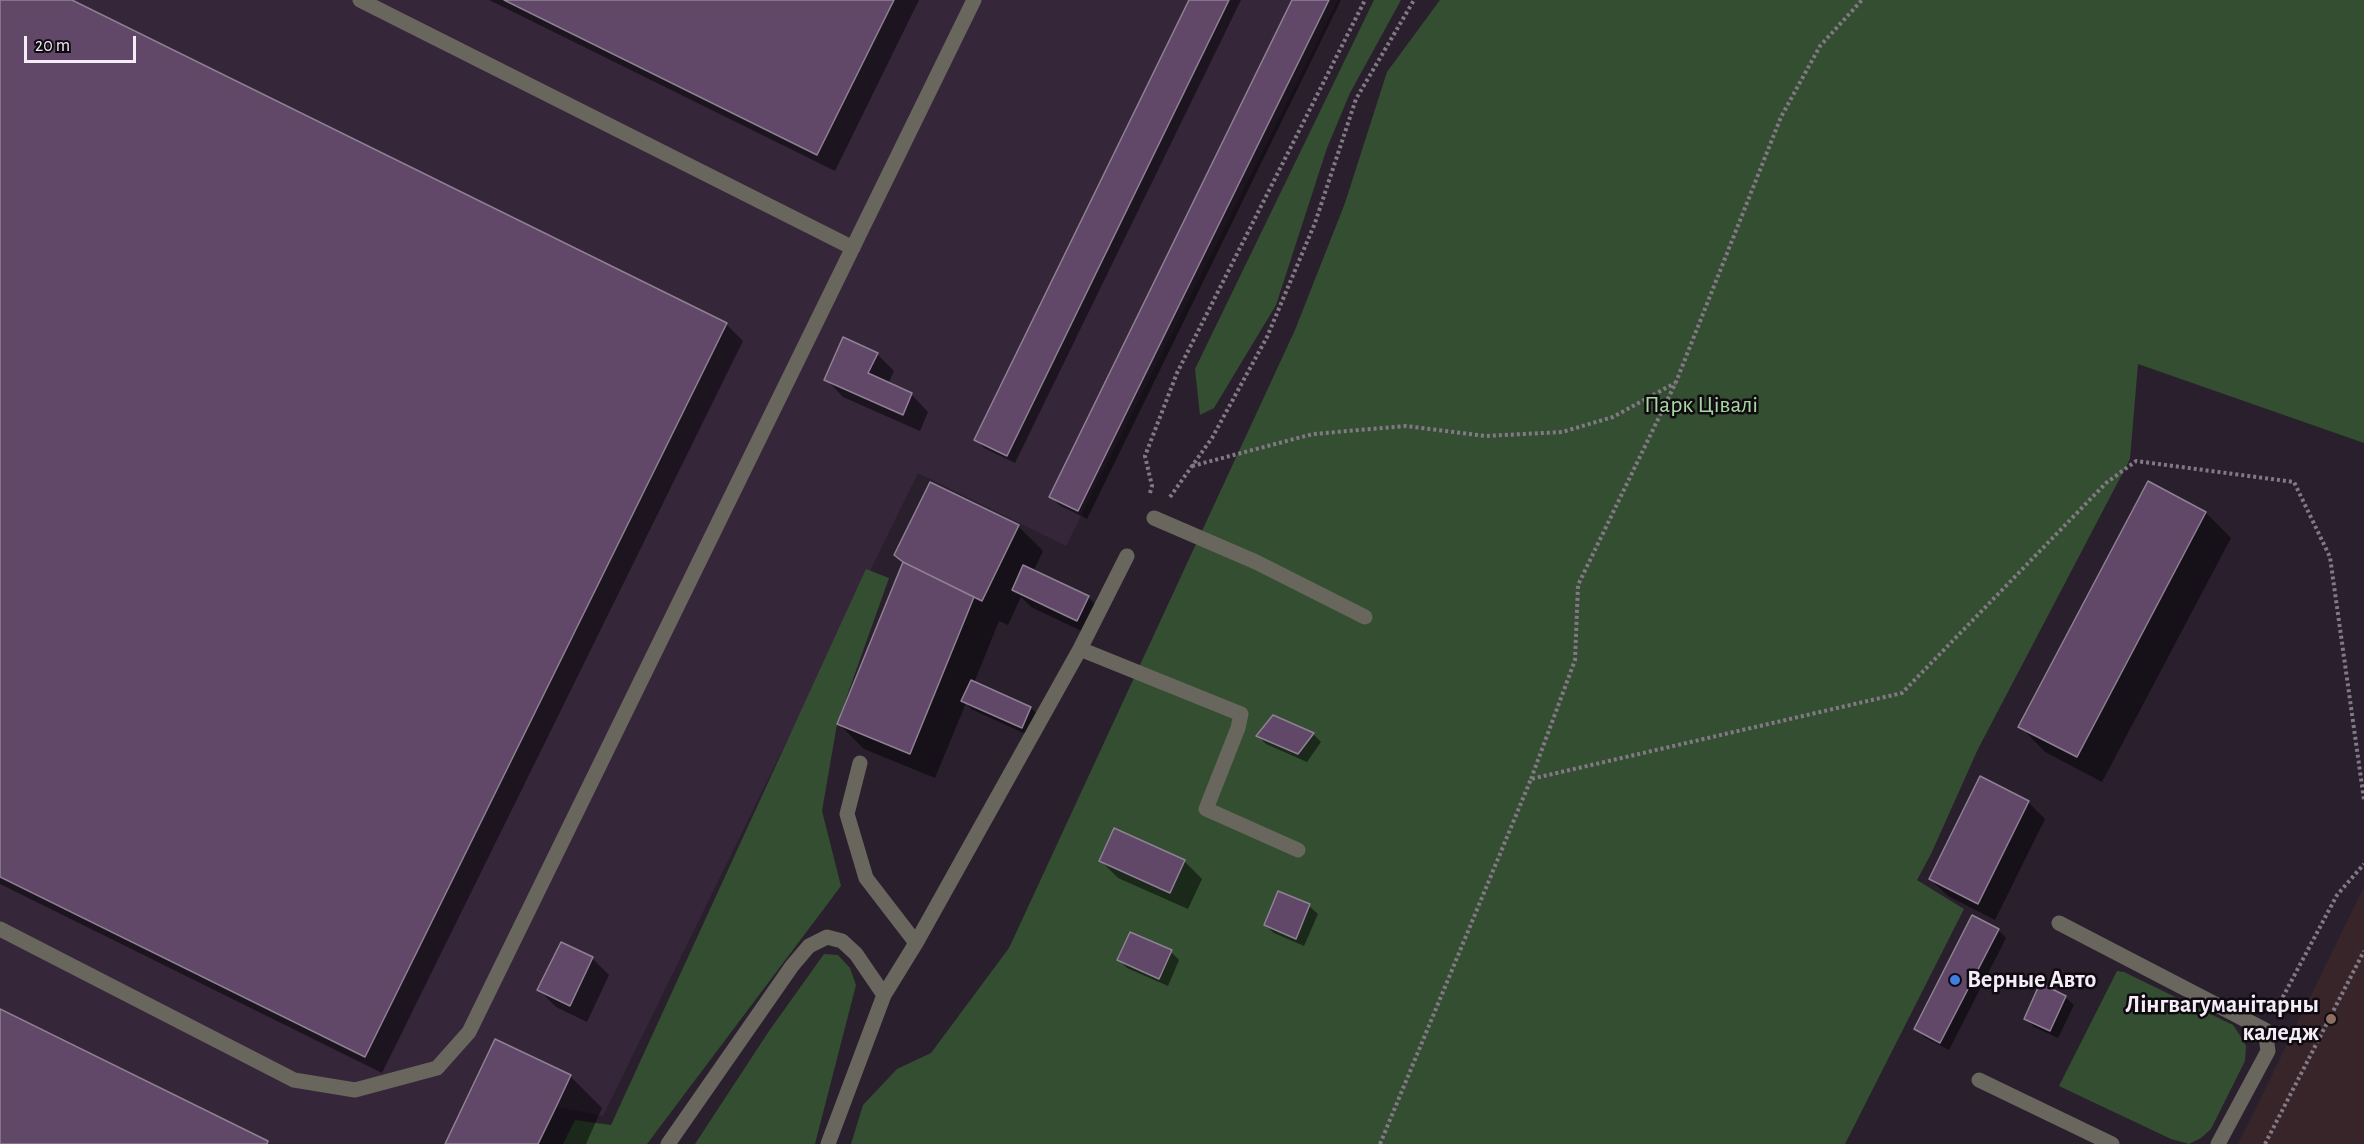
<!DOCTYPE html>
<meta charset="utf-8">
<style>
body{margin:0}
#map{position:relative;width:2364px;height:1144px;overflow:hidden;background:#2a1f2d;font-family:"Alegreya Sans",sans-serif}
canvas{display:block}
.scale{position:absolute;left:24px;top:36px;width:112px;height:27px;box-sizing:border-box;border:3px solid #f4ecf6;border-top:0;padding-left:8px;font-size:18px;line-height:21px;white-space:nowrap;color:#f4ecf6;-webkit-text-stroke:4px #100b11;paint-order:stroke}
</style>
<div id="map">
<canvas width="2364" height="1144"></canvas>
<div class="scale">20 m</div>
</div>
<script>
const c = document.querySelector('canvas').getContext('2d');
c.lineJoin = 'round';
function fill(path, color) {
  c.fillStyle = color;
  c.fill(path, 'evenodd');
}
function shape(rows) {
  const path = new Path2D();
  for (const r of rows) {
    path.moveTo(r[0], r[1]);
    for (let i = 2; i < r.length; i += 2) path.lineTo(r[i], r[i + 1]);
  }
  return path;
}
function trace(path, color, width, dash) {
  c.strokeStyle = color;
  c.lineWidth = width;
  c.lineCap = dash ? 'butt' : 'round';
  c.setLineDash(dash || []);
  c.stroke(path);
}
function write(font, color, halo, rows, align = 'center') {
  c.font = font + ' "Alegreya Sans",sans-serif';
  c.lineWidth = 5;
  c.setLineDash([]);
  c.textBaseline = 'middle';
  c.strokeStyle = halo;
  c.fillStyle = color;
  for (const [text, x, y, turn = 0] of rows) {
    c.save();
    c.translate(x, y);
    c.rotate((+turn || 0) * Math.PI / 180);
    c.textAlign = isNaN(turn) ? turn : align;
    if (halo) c.strokeText(text, 0, 0);
    c.fillText(text, 0, 0);
    c.restore();
  }
}
fill(shape([
 [0,0,1338,0,1066,546,918,473,603,1116,556,1107,537,1144,0,1144]
]), '#36263a');
fill(shape([
 [2364,888,2364,1144,2238,1144,2360,895]
]), '#37252a');
fill(shape([
 [1374,0,1401,0,1350,93,1327,148,1276,305,1214,408,1200,415,1195,369],
 [1440,0,2364,0,2364,443,2138,364,2130,459,1978,749,1931,854,1917,880,1964,909,1845,1144,851,1144,863,1105,897,1069,931,1053,1009,948,1295,330,1345,203,1387,72],
 [866,569,889,578,837,724,822,811,841,886,647,1144,563,1144,575,1120,611,1125],
 [824,954,838,955,850,968,856,985,815,1144,695,1144,769,1031],
 [2117,971,2124,972,2233,1025,2241,1037,2246,1046,2245,1061,2211,1129,2201,1138,2189,1144,2171,1139,2059,1086]
]), '#344e31');
fill(shape([
 [0,0,68,0,726,324,743,341,382,1073,0,884],
 [489,0,919,0,835,171],
 [1190,0,1241,0,1015,463,984,448,976,440],
 [1294,0,1341,0,1087,519,1059,505,1051,497],
 [877,354,894,371,888,384,911,394,928,412,920,431,843,397,826,379],
 [2149,483,2206,513,2231,538,2102,782,2045,752,2020,726],
 [1018,526,1043,551,1033,572,1088,597,1105,614,1094,637,1031,607,1021,597,1008,625,999,621,974,683,1031,708,1039,716,1030,736,971,709,966,703,935,778,864,749,839,724],
 [1313,734,1321,742,1307,762,1266,744,1258,736],
 [2028,802,2045,819,1995,920,1948,896,1930,879],
 [1115,830,1185,862,1202,879,1188,909,1118,878,1101,861],
 [1309,906,1318,914,1304,946,1274,933,1265,925],
 [1998,930,2006,938,1949,1050,1924,1037,1916,1029],
 [1171,952,1179,960,1168,986,1127,968,1119,960],
 [592,958,609,975,587,1022,556,1007,539,990],
 [2065,997,2074,1005,2058,1038,2034,1027,2026,1019],
 [570,1076,602,1108,586,1144,447,1144]
]), '#0007');
const building = shape([
 [0,0,72,0,727,323,365,1057,0,877,0,0],
 [504,0,894,0,817,155,504,0],
 [1189,0,1229,0,1007,456,974,440,1189,0],
 [1292,0,1329,0,1078,511,1049,497,1292,0],
 [843,337,878,353,868,373,912,393,903,415,824,380,843,337],
 [2148,481,2206,512,2077,757,2018,727,2148,481],
 [930,482,1019,525,982,601,903,562,894,555,930,482],
 [903,562,974,597,910,754,837,724,903,562],
 [1023,565,1089,596,1077,621,1012,590,1023,565],
 [971,680,1031,707,1022,728,961,701,971,680],
 [1273,715,1314,733,1298,754,1256,736,1273,715],
 [1980,776,2029,801,1978,904,1929,879,1980,776],
 [1114,828,1185,860,1170,893,1099,861,1114,828],
 [1278,891,1310,904,1296,939,1264,925,1278,891],
 [1972,915,1999,929,1940,1043,1914,1029,1972,915],
 [1130,932,1172,950,1159,979,1117,960,1130,932],
 [561,942,593,957,570,1006,537,990,561,942],
 [2040,983,2066,996,2050,1031,2024,1019,2040,983],
 [0,1009,268,1141,267,1144,0,1144,0,1009],
 [495,1039,571,1075,556,1107,538,1144,445,1144,495,1039]
]);
fill(building, '#614869');
trace(building, '#8f8194', 1.5);
trace(shape([
 [1192,466,1313,434,1406,426,1485,436,1562,432,1613,417,1675,383],
 [1150,493,1152,486,1145,456,1177,373,1365,0],
 [1170,497,1212,438,1267,337,1315,223,1356,99,1414,0],
 [1531,779,1575,660,1578,585,1676,382,1781,117,1820,46,1862,0],
 [2277,1008,2337,895,2364,864],
 [1380,1144,1531,779,1902,693,2106,483,2136,461,2294,482,2330,557,2364,800],
 [2265,1144,2364,951]
]), '#837986', 4, [3, 3]);
trace(shape([
 [360,0,853,248],
 [1154,518,1256,562,1365,617],
 [1080,649,1241,714,1238,728,1206,809,1298,850],
 [860,763,847,814,866,878,916,943],
 [2059,923,2265,1030,2268,1051,2218,1144],
 [0,929,294,1080,355,1090,437,1068,469,1032,974,0],
 [1979,1080,2112,1144],
 [668,1144,792,966,809,946,827,937,842,941,856,954,884,995],
 [828,1144,884,995,916,943,1080,649,1127,556]
]), '#68665d', 15);
for (const [x, y, r, color] of [
 [1955,980,6,"#3f7fe0"],
 [2331,1019,6,"#8d6e63"]
]) {
  const dot = new Path2D();
  dot.arc(x, y, r, 0, 2 * Math.PI);
  c.fillStyle = color;
  c.fill(dot);
  trace(dot, '#100b11', 2);
}
write('24px', '#a8d8a1', '#100b11', [
 ["Парк Цівалі",1701,405]
]);
write('bold 24px', '#f4ecf6', '#100b11', [
 ["Верные Авто",1967,980],
 ["Лінгвагуманітарны",2319,1005,"right"],
 ["каледж",2319,1033,"right"]
], 'left');
</script>
